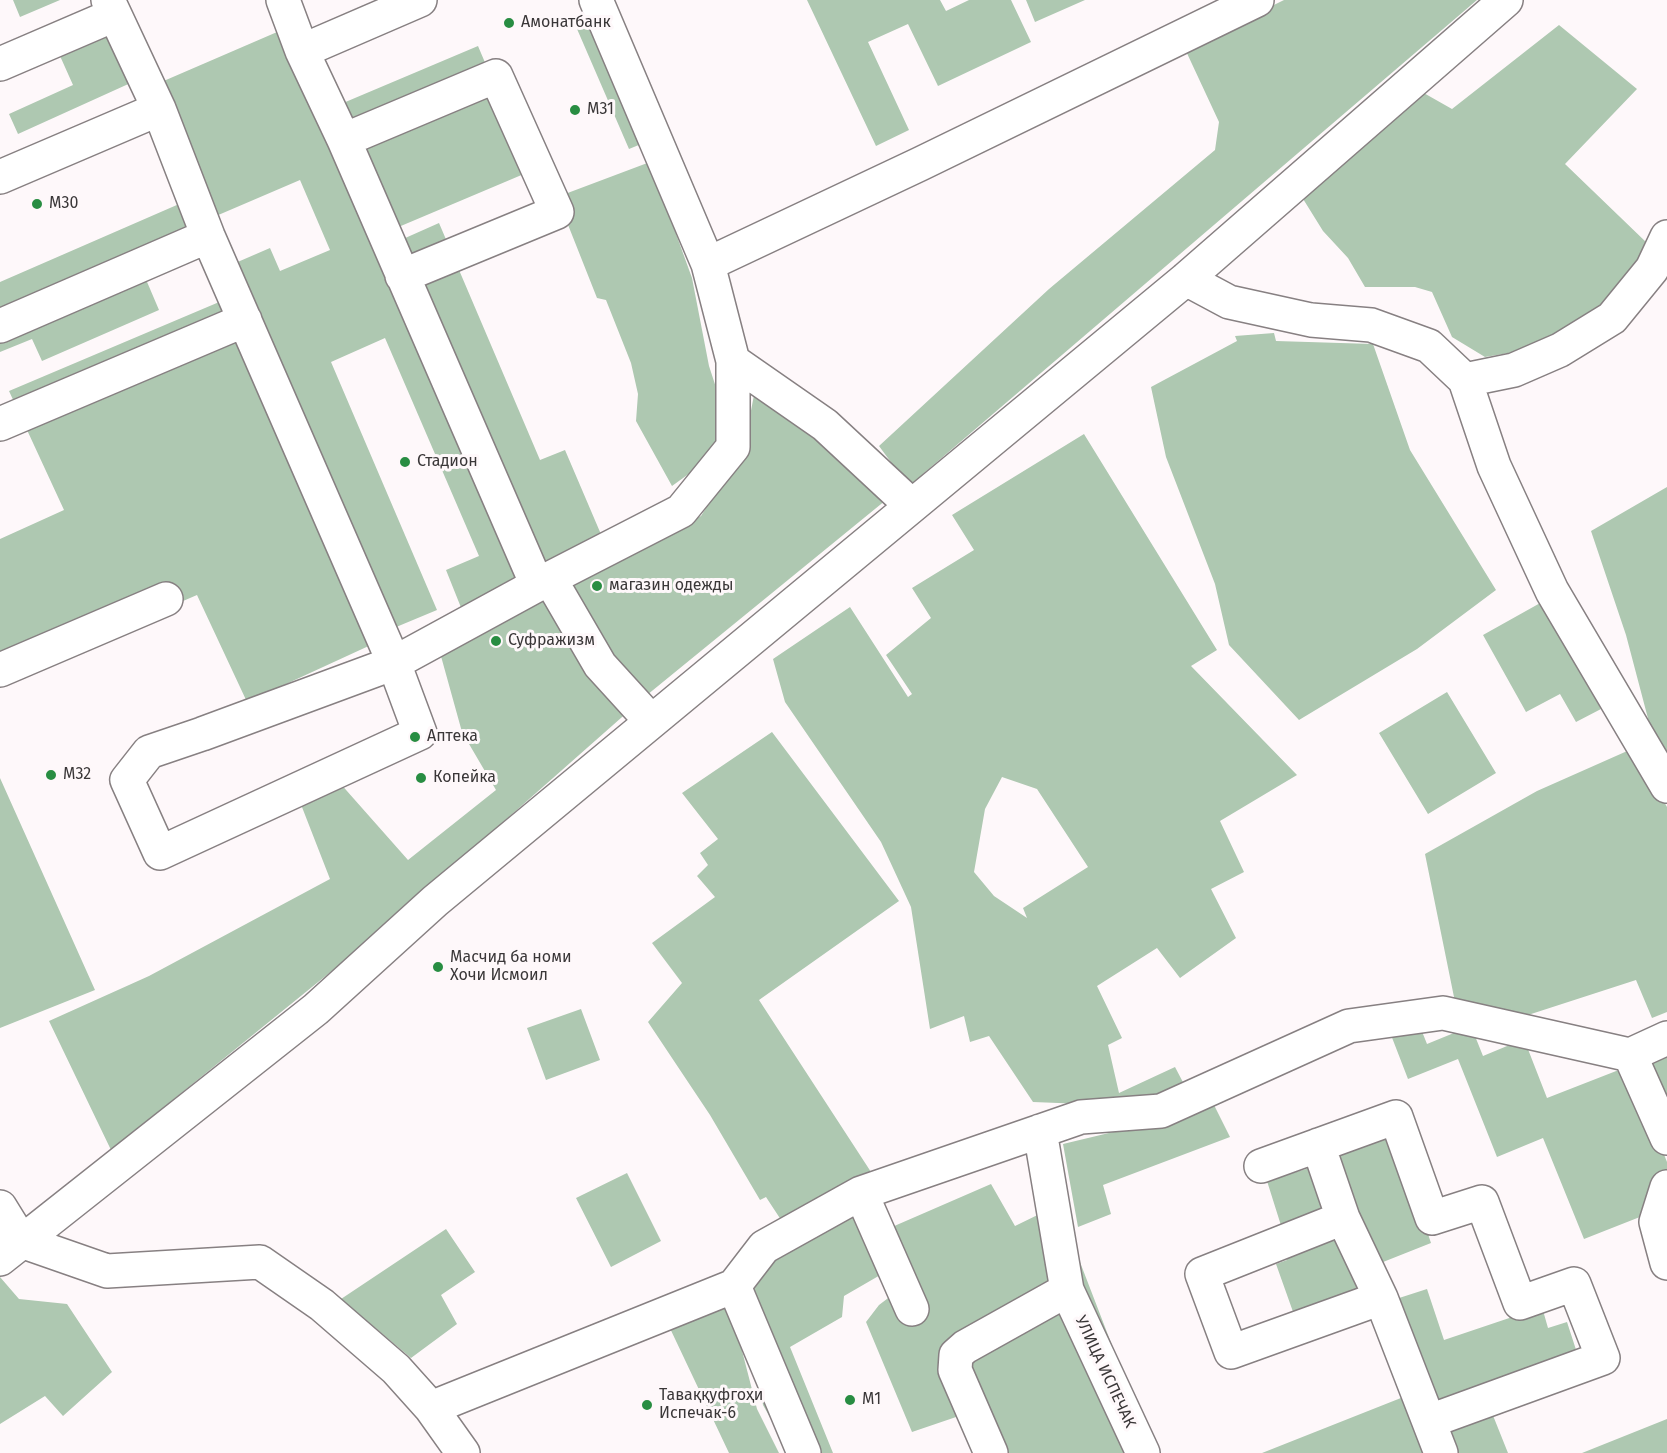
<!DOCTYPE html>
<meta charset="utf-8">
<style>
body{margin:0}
canvas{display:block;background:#fef8fa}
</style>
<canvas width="1667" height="1453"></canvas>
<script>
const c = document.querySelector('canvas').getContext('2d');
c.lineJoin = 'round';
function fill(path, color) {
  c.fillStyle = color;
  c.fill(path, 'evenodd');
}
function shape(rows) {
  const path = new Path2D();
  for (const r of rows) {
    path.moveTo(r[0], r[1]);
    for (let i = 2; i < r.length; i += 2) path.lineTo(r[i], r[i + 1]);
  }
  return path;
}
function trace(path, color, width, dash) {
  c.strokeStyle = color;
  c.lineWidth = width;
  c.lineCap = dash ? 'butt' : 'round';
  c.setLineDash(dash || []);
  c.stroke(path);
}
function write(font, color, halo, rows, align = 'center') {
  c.font = font + ' "Fira Sans",sans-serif';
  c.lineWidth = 6;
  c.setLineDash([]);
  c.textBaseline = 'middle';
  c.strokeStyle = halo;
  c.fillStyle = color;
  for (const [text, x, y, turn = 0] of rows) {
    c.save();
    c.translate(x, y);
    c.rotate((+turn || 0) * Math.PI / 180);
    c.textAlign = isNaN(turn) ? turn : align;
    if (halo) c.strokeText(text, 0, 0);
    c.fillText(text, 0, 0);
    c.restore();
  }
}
fill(shape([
 [13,0,60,0,20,17],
 [807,0,940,0,946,11,969,0,1011,0,1031,42,938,86,908,24,868,42,909,130,876,146],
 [1026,0,1085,0,1035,22],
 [1284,0,1477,0,924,473,910,488,879,446,1049,289,1215,150,1219,122,1185,49],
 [596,12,651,140,629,149,574,22],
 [120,18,146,76,18,134,9,114,73,85,56,47],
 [1559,25,1637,89,1565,164,1647,243,1615,302,1538,348,1485,357,1452,337,1432,292,1415,287,1365,287,1348,258,1323,231,1300,194,1422,92,1452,109],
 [291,26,528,582,462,610,446,570,479,556,385,338,331,362,437,610,389,630,233,264,270,248,280,271,330,250,300,180,216,216,159,83],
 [478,46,531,171,389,231,336,106],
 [650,162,692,278,709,366,727,421,719,452,672,486,636,421,638,394,631,363,606,300,597,298,557,197],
 [186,201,198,229,136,256,159,310,42,361,32,339,0,352,0,282],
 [439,223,540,460,565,450,603,539,534,569,394,243],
 [231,297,373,644,247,702,197,595,0,680,0,539,64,510,9,391],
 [1274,333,1276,341,1373,344,1410,450,1496,590,1417,649,1299,720,1229,645,1215,584,1166,457,1151,387,1237,341,1235,336],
 [754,395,819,434,886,500,647,695,365,944,111,1150,49,1021,149,976,330,879,300,802,339,782,408,860,496,790,462,732,439,649,539,596,701,516,744,447],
 [1084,434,1217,650,1191,666,1297,775,1220,821,1244,872,1211,889,1236,938,1180,978,1157,948,1097,986,1122,1038,1108,1045,1119,1093,1175,1067,1186,1088,1091,1122,1084,1104,1033,1102,989,1036,970,1042,964,1016,930,1029,911,907,881,842,785,702,773,659,850,607,908,697,912,694,886,655,931,618,912,588,974,550,952,515],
 [1002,777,1037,789,1088,867,1023,908,1027,918,994,896,974,872,985,809],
 [1667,487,1667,775,1660,764,1626,635,1591,531],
 [1542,602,1601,709,1576,722,1560,694,1526,712,1483,635],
 [1447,692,1496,773,1428,814,1379,733],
 [772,732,899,901,759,1000,871,1172,785,1226,766,1197,760,1200,710,1115,648,1022,682,983,652,943,715,897,697,876,708,865,700,853,718,839,682,793],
 [1634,748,1667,807,1667,1012,1652,1018,1636,980,1528,1015,1455,1002,1425,854,1537,791],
 [0,778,95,990,0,1028],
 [581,1009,600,1060,546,1080,527,1028],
 [1419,1024,1427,1044,1471,1026,1483,1056,1524,1039,1547,1098,1629,1066,1667,1162,1667,1256,1650,1213,1584,1239,1543,1138,1497,1157,1458,1059,1408,1079,1391,1035],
 [1667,1049,1667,1122,1638,1064],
 [1212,1101,1230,1137,1103,1185,1111,1214,1078,1227,1063,1144,1159,1121],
 [1392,1126,1431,1243,1373,1266,1325,1148],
 [1319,1165,1336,1219,1284,1235,1267,1181],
 [627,1173,661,1241,611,1267,576,1198],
 [991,1184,1015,1226,1058,1205,1145,1431,1148,1453,979,1453,959,1416,912,1432,866,1322,879,1305,912,1280,892,1227],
 [850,1212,882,1274,844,1296,842,1317,790,1347,833,1453,790,1453,763,1405,746,1291,771,1251],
 [446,1229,475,1272,441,1295,457,1324,411,1358,341,1299],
 [1339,1229,1364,1299,1297,1323,1276,1264,1287,1260,1283,1249],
 [0,1277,19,1299,67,1304,112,1372,63,1416,45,1396,0,1424],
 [1427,1289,1444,1340,1542,1307,1548,1328,1567,1322,1580,1362,1433,1410,1396,1299],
 [728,1296,757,1409,779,1453,729,1453,667,1322],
 [1411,1394,1434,1453,1262,1453],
 [1490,1408,1508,1453,1453,1453,1443,1426],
 [1667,1419,1667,1453,1582,1453]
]), '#aec8b1');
const minor = shape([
 [108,0,159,109,208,236,394,663,420,733,160,853,127,780,149,752,202,734,394,663,537,585,681,511,733,447,733,361,708,264,596,0],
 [283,0,302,51,344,140,537,585],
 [302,51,420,0],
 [0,64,114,15],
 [344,140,496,76,557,212,402,276],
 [0,177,159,109],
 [708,264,920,164,1257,0],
 [1186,279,1229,302,1311,320,1371,325,1429,346,1465,380,1494,466,1552,591,1667,786],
 [0,326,208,236],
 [733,361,825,425,911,505],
 [1465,380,1514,370,1560,350,1612,318,1652,269,1667,237],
 [0,424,245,320],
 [550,579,600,665,651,721],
 [0,670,166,599],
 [1667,1038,1630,1055,1667,1138],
 [1040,1131,1067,1290,1143,1453],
 [1318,1145,1343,1218,1202,1274,1231,1352,1381,1298,1441,1453],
 [1261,1166,1396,1117,1432,1218,1482,1202,1520,1303,1574,1284,1603,1358,1430,1421],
 [1667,1187,1656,1222,1667,1263],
 [861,1193,912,1309],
 [0,1207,21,1241,107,1271,260,1262,322,1305,396,1369,431,1408,463,1453],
 [1343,1218,1381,1298],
 [0,1259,316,1009,435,901,1186,279,1506,0],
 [734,1286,764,1247,861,1193,1081,1117,1161,1111,1349,1026,1443,1013,1630,1055],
 [431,1408,734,1286,804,1453],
 [991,1453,955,1370,956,1355,965,1347,1067,1290]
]);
trace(minor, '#878082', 36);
trace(minor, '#fff', 33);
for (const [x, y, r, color] of [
 [509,23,6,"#288d42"],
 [575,110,6,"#288d42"],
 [37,204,6,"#288d42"],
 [405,462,6,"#288d42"],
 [597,586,6,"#288d42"],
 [496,641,6,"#288d42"],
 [415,737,6,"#288d42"],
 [51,775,6,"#288d42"],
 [421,778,6,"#288d42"],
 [438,967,6,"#288d42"],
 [850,1400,6,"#288d42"],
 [647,1405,6,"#288d42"]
]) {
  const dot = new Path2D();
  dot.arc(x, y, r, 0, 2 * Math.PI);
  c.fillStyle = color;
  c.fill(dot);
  trace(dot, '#fef8fa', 2);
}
write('16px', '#3a3738', '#fef8fa', [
 ["Амонатбанк",521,23],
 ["М31",587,110],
 ["М30",49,204],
 ["Стадион",417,462],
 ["магазин одежды",609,586],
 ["Суфражизм",508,641],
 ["Аптека",427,737],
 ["М32",63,775],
 ["Копейка",433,778],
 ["Масчид ба номи",450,958],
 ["Хочи Исмоил",450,976],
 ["Таваққуфгоҳи",659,1396],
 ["Испечак-6",659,1414],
 ["М1",862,1400]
], 'left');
write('16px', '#3a3738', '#fef8fa', [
 ["УЛИЦА ИСПЕЧАК",1105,1372,65]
]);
</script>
